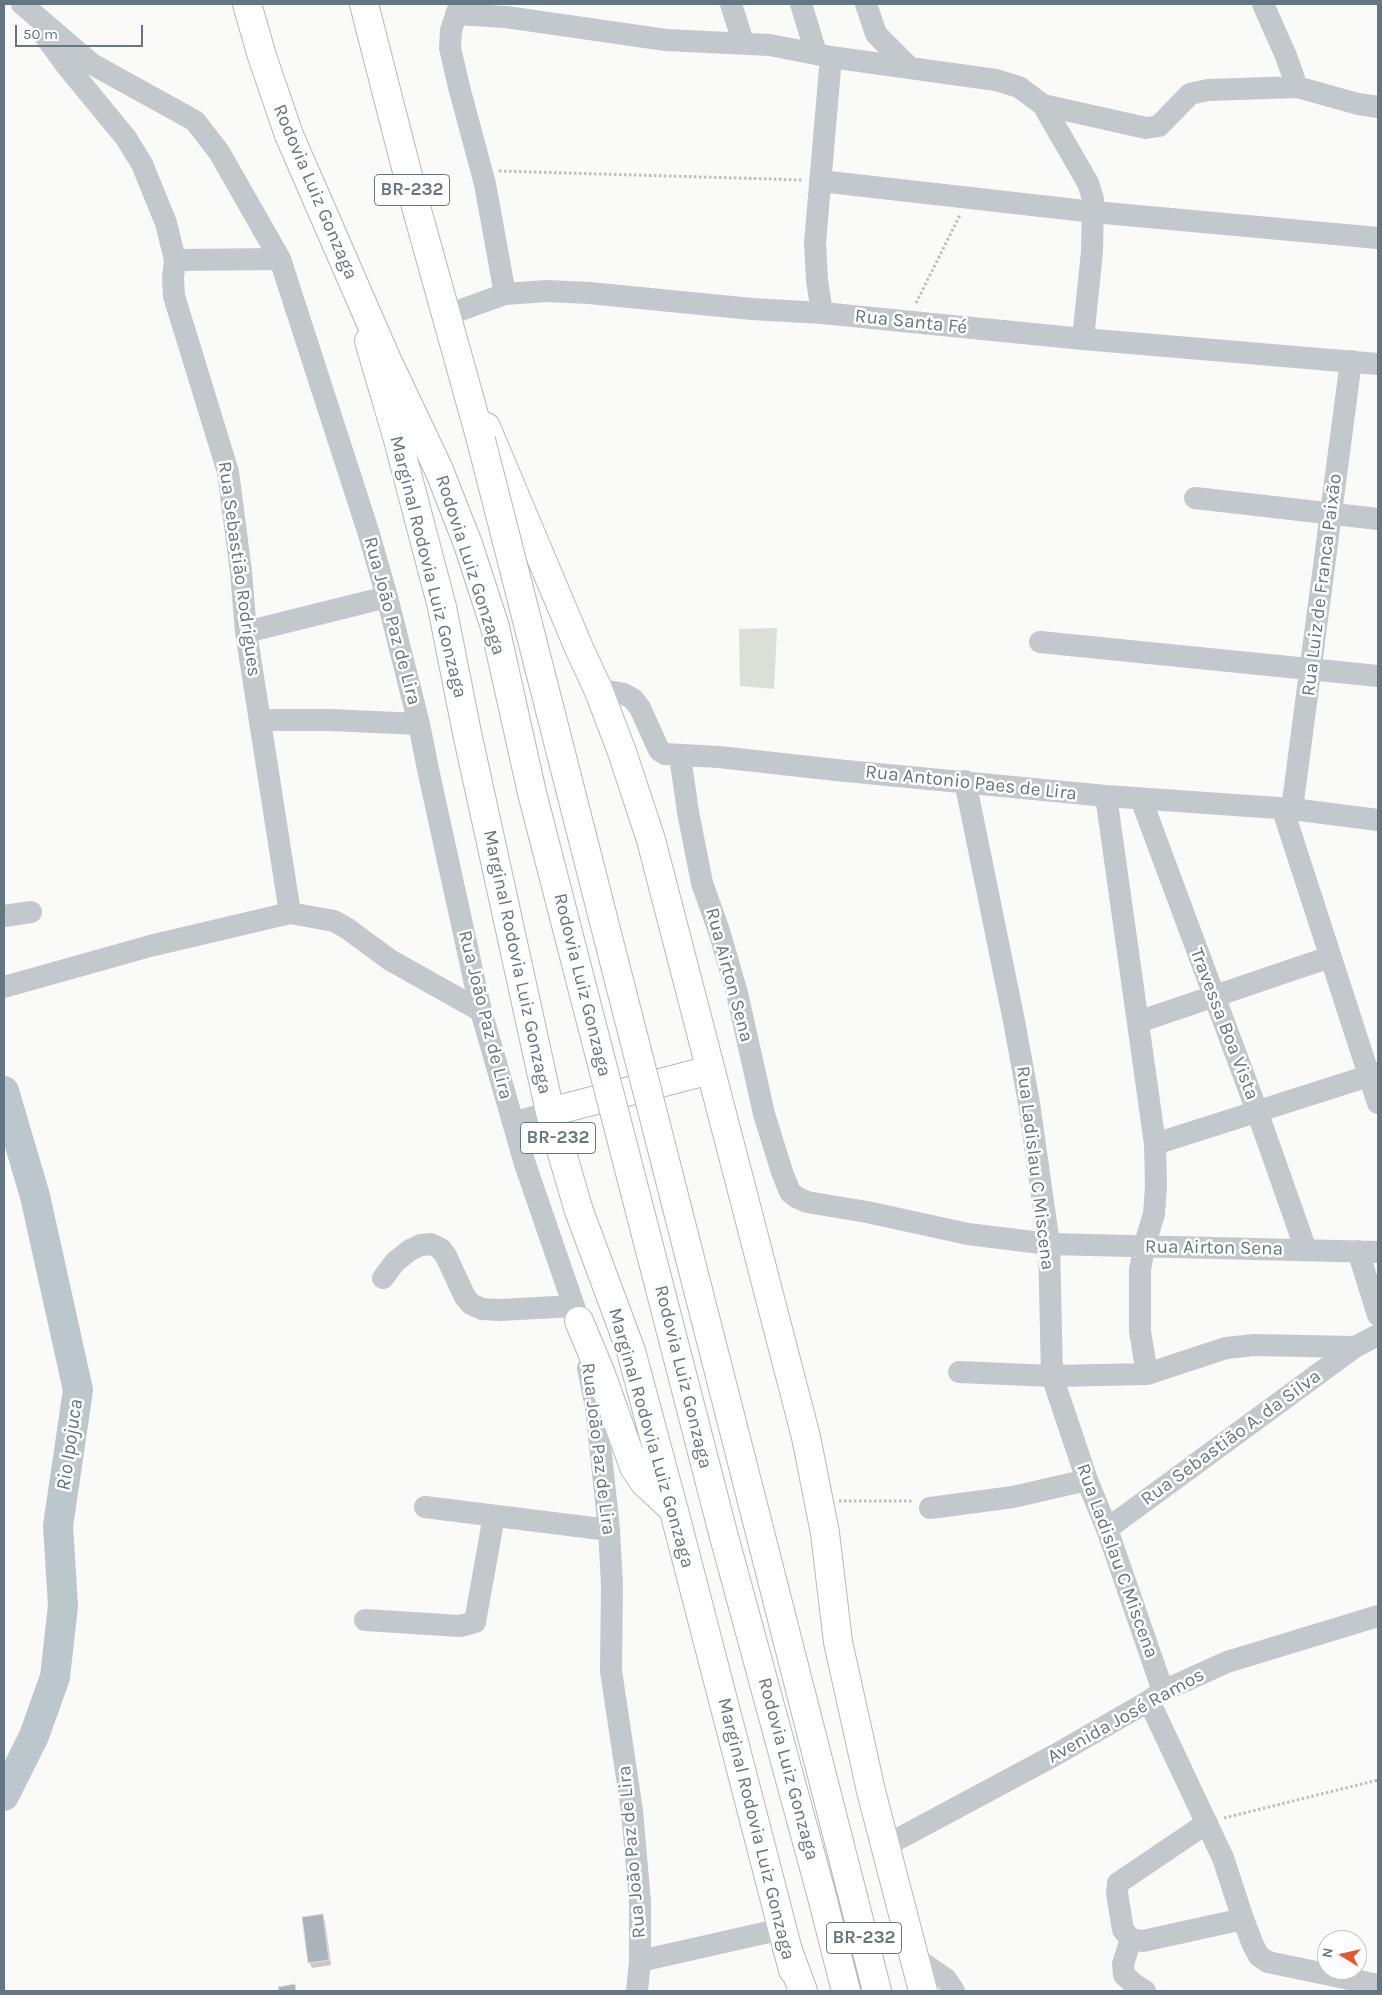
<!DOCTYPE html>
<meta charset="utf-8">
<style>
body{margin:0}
#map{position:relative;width:1382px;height:1995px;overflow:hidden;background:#fafaf8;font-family:Karla,sans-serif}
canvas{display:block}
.frame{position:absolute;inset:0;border:5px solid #657683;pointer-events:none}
.north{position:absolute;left:1317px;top:1930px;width:50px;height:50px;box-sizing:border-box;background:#fff;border:1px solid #c1c8cd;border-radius:50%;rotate:279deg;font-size:14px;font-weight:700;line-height:20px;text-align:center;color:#657683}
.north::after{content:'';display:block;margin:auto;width:18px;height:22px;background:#e4572e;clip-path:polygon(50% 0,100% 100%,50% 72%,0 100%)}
.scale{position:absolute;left:15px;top:25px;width:128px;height:22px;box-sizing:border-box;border:2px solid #657683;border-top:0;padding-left:6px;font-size:15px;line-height:18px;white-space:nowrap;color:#657683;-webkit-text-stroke:4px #fff;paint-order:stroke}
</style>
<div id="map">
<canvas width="1382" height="1995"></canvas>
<div class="frame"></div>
<div class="north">N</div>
<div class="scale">50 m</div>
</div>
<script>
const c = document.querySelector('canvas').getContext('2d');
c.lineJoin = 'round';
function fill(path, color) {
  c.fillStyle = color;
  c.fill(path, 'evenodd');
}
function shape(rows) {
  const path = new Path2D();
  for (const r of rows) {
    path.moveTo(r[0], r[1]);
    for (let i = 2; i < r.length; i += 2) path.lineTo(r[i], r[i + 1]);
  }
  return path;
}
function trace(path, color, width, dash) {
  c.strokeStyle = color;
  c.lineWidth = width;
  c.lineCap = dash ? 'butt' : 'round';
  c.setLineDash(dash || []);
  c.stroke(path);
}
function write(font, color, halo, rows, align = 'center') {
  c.font = font + ' Karla,sans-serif';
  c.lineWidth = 5;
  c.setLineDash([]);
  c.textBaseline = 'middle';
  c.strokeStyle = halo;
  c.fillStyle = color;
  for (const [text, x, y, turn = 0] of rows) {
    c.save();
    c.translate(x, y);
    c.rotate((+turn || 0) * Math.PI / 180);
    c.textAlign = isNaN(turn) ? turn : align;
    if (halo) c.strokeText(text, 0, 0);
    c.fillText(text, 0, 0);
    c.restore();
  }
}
fill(shape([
 [777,628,774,689,740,686,739,629]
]), '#dadfd7');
fill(shape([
 [322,1915,325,1921,331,1965,312,1968,309,1962]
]), '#0003');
trace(shape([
 [4,1091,35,1196,78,1390,58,1526,63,1606,55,1677,34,1736,4,1796]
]), '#bbc7cb', 30);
const building = shape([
 [323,1914,329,1960,308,1963,302,1917,323,1914],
 [295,1984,296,1991,279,1991,278,1987,295,1984]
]);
fill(building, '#aab3b9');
trace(building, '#dcdcda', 1);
const major = shape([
 [369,341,397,436,442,607,467,733,550,1112,579,1211,631,1351,674,1511,793,1970],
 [486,427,579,648,598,689,622,752,651,840,806,1437,825,1533,838,1642,871,1791,923,1991],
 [550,1112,710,1070],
 [579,1321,601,1374,634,1467,644,1482,674,1510]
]);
const highway = shape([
 [247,4,262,56,289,135,387,360,439,470],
 [364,4,415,203,481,440],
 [850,1885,877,1991],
 [821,1893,846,1991],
 [787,1948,803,1991]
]);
trace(major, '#b5babe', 30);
trace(highway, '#b4b9bd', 30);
trace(shape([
 [499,171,803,180],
 [916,303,960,215],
 [839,1501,913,1501],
 [1224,1818,1378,1780]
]), '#bbbfc2', 3, [2.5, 2.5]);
trace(shape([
 [22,4,92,64,195,121,219,152,280,259,368,531,387,597,419,724,429,774,481,1011,525,1164,579,1321,582,1336],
 [460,4,451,30,450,48,459,87,485,184,505,294],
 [731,4,743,42],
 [801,4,816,53],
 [866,4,876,34,910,68],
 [1263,4,1286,56,1297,87],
 [456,14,506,17,666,40,770,45,831,57],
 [45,36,66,65,126,138,142,164,166,223,175,260],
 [1043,105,1146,128,1159,126,1190,94,1208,90,1297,87,1358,104,1378,107],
 [820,181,1094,212,1378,238],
 [280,259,175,260,173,278,174,296,228,472,241,572,246,632,290,913],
 [822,313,817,280,815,243,831,57,996,80,1019,87,1043,105,1088,183,1093,199,1092,252,1083,339],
 [447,315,505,294,547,291,589,293,752,309,822,313,1083,339,1378,364],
 [1195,498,1378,519],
 [246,632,387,597],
 [1040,642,1378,676],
 [598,689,624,694,633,699,640,708,659,750,665,754,719,757,836,770,1106,796,1292,809,1378,820],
 [261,720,330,720,419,724],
 [680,756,688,812,702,883,719,931,737,993,764,1114,782,1172,790,1192,796,1197,807,1202,867,1212,968,1234,1049,1244,1378,1252],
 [965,781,1014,1021,1029,1103,1049,1244,1052,1376,1087,1480,1107,1529,1163,1691],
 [1106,796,1155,1144,1156,1186,1154,1214,1144,1247,1140,1270,1140,1331,1147,1374],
 [1141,799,1257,1111,1306,1250],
 [1292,809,1351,361],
 [1283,810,1378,1103],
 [4,916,31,912],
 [4,987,150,946,290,913,334,921,348,929,390,960,481,1011],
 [1138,1022,1330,957],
 [513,1123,550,1112],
 [1155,1144,1378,1073],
 [1358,1251,1378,1315],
 [383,1278,395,1262,410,1250,421,1245,431,1244,441,1249,446,1256,465,1297,471,1304,482,1309,500,1310,574,1306],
 [588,1368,596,1407,609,1530,612,1585,611,1671,632,1811,640,1902,640,1961],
 [959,1372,1052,1376,1147,1374,1226,1348,1254,1345,1355,1347,1378,1335],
 [425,1507,609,1530],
 [930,1508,1013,1497,1087,1480],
 [1107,1529,1355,1347],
 [365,1620,460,1626,475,1622,494,1516],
 [1149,1701,1223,1858,1243,1919,1253,1945,1259,1956,1268,1962,1378,1985],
 [1207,1823,1118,1883,1117,1893,1123,1930,1131,1939,1143,1941,1243,1919],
 [885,1846,1055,1755,1149,1701,1163,1691,1227,1662,1378,1616],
 [1131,1939,1123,1964,1124,1975,1134,1984,1145,1991],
 [914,1957,946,1979,954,1991],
 [637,1991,640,1961,782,1929]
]), '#c3c8cc', 22);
trace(major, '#fff', 28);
trace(highway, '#fff', 28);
const highwayBridge = shape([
 [481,440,850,1885],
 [439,470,468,544,495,627,532,793,723,1533,821,1893]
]);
trace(highwayBridge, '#b4b9bd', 30, []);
trace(highwayBridge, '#fff', 28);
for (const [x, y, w] of [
 [412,190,75],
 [558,1138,75],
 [864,1938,75]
]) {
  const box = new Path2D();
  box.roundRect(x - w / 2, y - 15.5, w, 31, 4);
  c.fillStyle = '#fff';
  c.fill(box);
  trace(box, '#657683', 1);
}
write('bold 18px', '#657683', null, [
 ["BR-232",412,190],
 ["BR-232",558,1138],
 ["BR-232",864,1938]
]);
write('19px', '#657683', '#fff', [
 ["Rodovia Luiz Gonzaga",315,192,67],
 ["Rua Santa Fé",911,322,6],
 ["Rodovia Luiz Gonzaga",470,565,72],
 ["Marginal Rodovia Luiz Gonzaga",428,567,76],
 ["Rua Sebastião Rodrigues",239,569,82],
 ["Rua Luiz de Franca Paixão",1322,585,-83],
 ["Rua João Paz de Lira",392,621,75],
 ["Rua Antonio Paes de Lira",971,783,6],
 ["Marginal Rodovia Luiz Gonzaga",517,962,78],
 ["Rua Airton Sena",729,975,75],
 ["Rodovia Luiz Gonzaga",582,985,76],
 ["Rua João Paz de Lira",485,1015,76],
 ["Travessa Boa Vista",1224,1024,69],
 ["Rua Ladislau C Miscena",1035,1168,83],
 ["Rua Airton Sena",1214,1248,1],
 ["Rodovia Luiz Gonzaga",683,1377,76],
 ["Marginal Rodovia Luiz Gonzaga",651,1438,74],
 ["Rua Sebastião A. da Silva",1231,1438,-36],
 ["Rua João Paz de Lira",598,1449,83],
 ["Rua Ladislau C Miscena",1117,1561,70],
 ["Avenida José Ramos",1126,1716,-29],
 ["Rodovia Luiz Gonzaga",788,1769,75],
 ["Marginal Rodovia Luiz Gonzaga",756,1829,76],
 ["Rua João Paz de Lira",632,1852,-95]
]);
write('italic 20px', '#60757c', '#fff', [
 ["Rio Ipojuca",70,1445,-82]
]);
</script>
